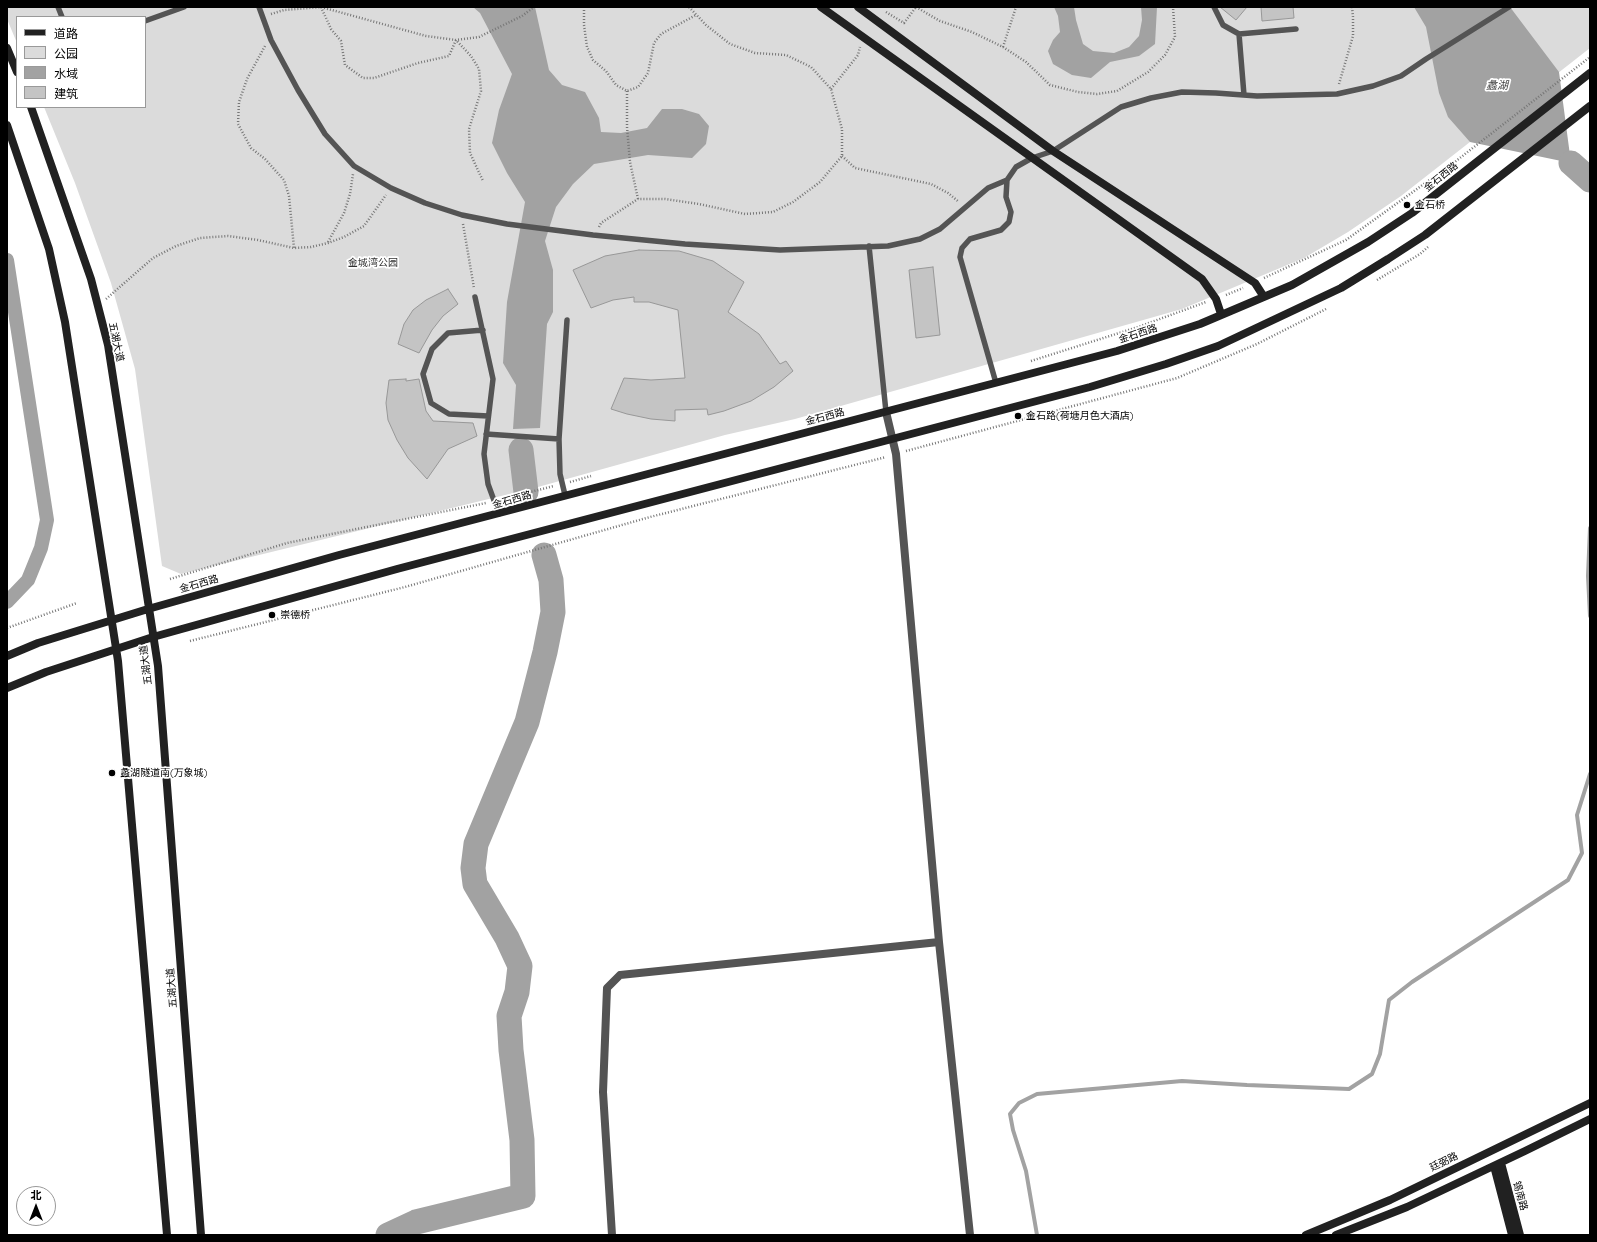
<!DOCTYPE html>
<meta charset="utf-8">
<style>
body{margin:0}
#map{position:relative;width:1597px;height:1242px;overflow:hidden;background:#fff;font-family:Quicksand,"Noto Sans SC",sans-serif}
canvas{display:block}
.frame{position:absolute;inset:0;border:8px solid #000;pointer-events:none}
.legend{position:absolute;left:16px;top:16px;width:130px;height:92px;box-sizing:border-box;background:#fff;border:1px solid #999;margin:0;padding:5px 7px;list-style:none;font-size:12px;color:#000}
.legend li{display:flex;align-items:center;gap:8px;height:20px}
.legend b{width:20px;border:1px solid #999}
.north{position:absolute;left:16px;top:1186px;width:40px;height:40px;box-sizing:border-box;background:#fff;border:1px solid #999;border-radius:50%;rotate:0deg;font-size:11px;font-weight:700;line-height:16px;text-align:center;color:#000}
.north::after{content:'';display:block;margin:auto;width:14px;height:18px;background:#000;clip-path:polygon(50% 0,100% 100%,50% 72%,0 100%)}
</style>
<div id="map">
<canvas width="1597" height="1242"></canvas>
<div class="frame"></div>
<ul class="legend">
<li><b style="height:5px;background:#212121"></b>道路</li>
<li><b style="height:11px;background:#dbdbdb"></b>公园</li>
<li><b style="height:11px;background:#a2a2a2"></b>水域</li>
<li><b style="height:11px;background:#c4c4c4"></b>建筑</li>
</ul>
<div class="north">北</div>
</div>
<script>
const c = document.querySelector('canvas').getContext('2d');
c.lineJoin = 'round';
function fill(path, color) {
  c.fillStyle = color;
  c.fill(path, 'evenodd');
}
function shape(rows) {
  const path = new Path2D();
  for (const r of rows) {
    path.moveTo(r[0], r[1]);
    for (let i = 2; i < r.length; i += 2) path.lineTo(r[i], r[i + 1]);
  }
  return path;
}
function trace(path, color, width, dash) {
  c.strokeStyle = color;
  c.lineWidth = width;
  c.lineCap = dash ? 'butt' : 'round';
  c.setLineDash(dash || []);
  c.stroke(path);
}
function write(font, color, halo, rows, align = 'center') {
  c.font = font + ' Quicksand,"Noto Sans SC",sans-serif';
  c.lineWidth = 3.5;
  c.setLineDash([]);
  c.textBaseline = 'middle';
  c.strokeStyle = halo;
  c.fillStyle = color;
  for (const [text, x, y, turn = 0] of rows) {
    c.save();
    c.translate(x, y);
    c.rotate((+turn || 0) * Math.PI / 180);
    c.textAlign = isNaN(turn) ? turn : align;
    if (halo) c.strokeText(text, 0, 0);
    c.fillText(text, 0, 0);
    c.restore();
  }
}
fill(shape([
 [7,7,1590,7,1590,48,1401,196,1348,232,1304,258,1182,309,795,419,725,435,538,487,181,574,162,566,135,369,111,283,75,183,44,107,145,107,145,17,17,17,17,43,7,19]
]), '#dbdbdb');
fill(shape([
 [473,7,535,7,549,70,562,85,585,92,599,118,601,132,621,133,647,128,662,109,682,109,699,114,709,126,706,144,692,158,648,155,594,164,573,184,556,207,545,241,553,270,553,312,547,324,540,428,513,429,516,385,503,363,507,302,525,202,507,173,492,143,499,110,512,74,480,13],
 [1054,7,1074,7,1076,20,1083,44,1093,51,1114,53,1129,47,1139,36,1142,20,1141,7,1157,7,1155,44,1139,56,1110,62,1091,78,1072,75,1053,64,1048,51,1053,40,1060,32,1058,16],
 [1414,7,1510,7,1559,72,1571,163,1470,142,1448,117,1439,93,1426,27]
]), '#a2a2a2');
trace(shape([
 [1590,528,1588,576,1590,616],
 [1037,1235,1026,1171,1013,1130,1010,1114,1019,1103,1037,1094,1182,1081,1247,1085,1349,1089,1372,1074,1380,1054,1389,1000,1412,982,1568,880,1582,853,1577,815,1590,774]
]), '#a2a2a2', 4);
trace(shape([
 [7,260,47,520,41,548,28,580,7,602]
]), '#a2a2a2', 14);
trace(shape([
 [1571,163,1590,180],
 [521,450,526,492],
 [388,1235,416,1222,523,1196,522,1140,511,1050,509,1016,517,992,520,966,507,938,475,884,473,868,476,844,527,722,545,652,553,612,551,580,544,555]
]), '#a2a2a2', 25);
const building = shape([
 [1220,7,1247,7,1236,20,1220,7],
 [1261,7,1293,7,1294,18,1262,21,1261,7],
 [639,250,679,251,713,261,744,282,728,312,759,334,780,364,786,361,793,371,774,387,751,401,724,411,708,415,707,409,675,410,675,421,651,419,627,414,611,409,624,378,651,380,685,378,678,310,649,302,634,302,634,297,613,300,591,308,573,270,605,256,639,250],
 [933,267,940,335,916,338,909,270,933,267],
 [448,289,458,304,443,316,432,330,419,353,398,344,404,324,413,310,426,300,448,289],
 [406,379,406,381,419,379,426,411,433,421,473,423,477,436,448,449,427,479,408,458,397,440,388,420,386,403,389,380,406,379]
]);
fill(building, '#c4c4c4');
trace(building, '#989898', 1);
trace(shape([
 [321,7,331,29,341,41,345,65,363,78,374,78,418,63,449,56,456,40,471,56,479,69,481,91,469,129,470,153,483,181],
 [584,7,584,25,587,47,593,60,606,71,616,85,627,91,638,87,648,73,654,43,661,34,696,15],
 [916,7,940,21,972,32,1003,47,1026,62,1050,85,1078,92,1097,94,1117,91,1148,72,1165,55,1175,37,1173,7],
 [886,12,904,23,916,7],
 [271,14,284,10,321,7,426,36,456,40,479,37,522,16,534,7],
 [265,46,247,79,239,102,238,124,251,148,265,159,284,180,289,196,294,248],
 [1003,47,1016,7],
 [1339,84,1353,36,1353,17,1352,7],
 [831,89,858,55,860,47],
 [627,91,627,127,630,162,638,199],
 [842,156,855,168,931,184,948,193,959,202],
 [463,224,474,288],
 [599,227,601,223,638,199,665,199,699,204,745,214,773,212,793,202,820,182,842,156,842,129,831,89,811,67,786,55,755,53,730,44,706,25,689,7],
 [328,242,344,213,350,194,353,174],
 [1264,278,1346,240,1456,161,1590,57],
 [1377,280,1420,254,1428,247],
 [1226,295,1243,288],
 [106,299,153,258,176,246,200,238,228,236,258,240,294,248,311,247,328,243,344,237,364,226,386,195],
 [1031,361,1138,327,1206,302],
 [906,451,1177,378,1257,344,1326,309],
 [570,482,591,476],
 [514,496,554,486],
 [170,579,287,543,486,503],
 [7,628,77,603],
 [190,641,405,587,650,517,886,457]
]), '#767676', 2.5, [1, 2]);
trace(shape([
 [58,7,62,17],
 [259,7,271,40,298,90,325,134,354,166,391,188,425,203,462,215,507,224,593,235,685,244,780,250,888,246,920,239,940,229,988,188,1007,180],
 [1214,7,1223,25,1239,34],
 [145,21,184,7],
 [1244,95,1239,34,1296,29],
 [869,246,886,412],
 [475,297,493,379,484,454,488,484,499,514],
 [483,330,448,333,432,349,423,374,431,403,449,414,488,416],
 [996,383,960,257,962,248,970,239,1001,230,1009,222,1011,212,1006,197,1007,180,1016,167,1032,158,1053,151,1121,107,1151,98,1182,92,1216,93,1257,96,1337,94,1373,86,1401,76,1426,59,1509,7],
 [486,434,559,439],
 [565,495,560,474,559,439,567,320]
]), '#545454', 5.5);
trace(shape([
 [886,412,896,454,939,942,970,1235],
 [612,1235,603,1092,607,988,620,975,939,942]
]), '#545454', 8);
trace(shape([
 [821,7,1202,279,1216,299,1221,314],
 [858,7,1053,151,1255,283,1264,297],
 [7,48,17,72],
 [31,107,91,279,108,345,158,666,201,1235],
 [7,125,49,249,65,322,118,661,167,1235],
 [7,656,38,643,148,609,339,555,1117,351,1200,324,1292,285,1368,242,1412,213,1590,73],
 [7,688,46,672,153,637,397,569,1090,387,1166,364,1218,346,1341,288,1388,259,1425,235,1590,106],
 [1501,1163,1520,1235],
 [1494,1166,1512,1235],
 [1306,1235,1390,1200,1590,1103],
 [1336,1235,1407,1207,1525,1151,1590,1119]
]), '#212121', 8);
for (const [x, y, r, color] of [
 [1407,205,4,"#000"],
 [1018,416,4,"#000"],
 [272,615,4,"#000"],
 [112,773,4,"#000"]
]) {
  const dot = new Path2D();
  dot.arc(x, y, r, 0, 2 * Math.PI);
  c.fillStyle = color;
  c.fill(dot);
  trace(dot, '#fff', 1.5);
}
write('10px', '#000', '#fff', [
 ["金石西路",1441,177,-39],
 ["金石西路",1138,334,-18],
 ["五湖大道",116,342,78],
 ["金石西路",825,417,-15],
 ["金石西路",512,500,-16],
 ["金石西路",199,584,-16],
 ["五湖大道",146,665,-97],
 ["五湖大道",172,988,-94],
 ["廷弼路",1444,1162,-26],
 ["锡南路",1520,1196,75]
]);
write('10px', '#000', '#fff', [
 ["金石桥",1415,205],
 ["金石路(荷塘月色大酒店)",1026,416],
 ["崇德桥",280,615],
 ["蠡湖隧道南(万象城)",120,773]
], 'left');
write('10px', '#323232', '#fff', [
 ["金城湾公园",373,263]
]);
write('italic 11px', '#434343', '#fff', [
 ["蠡湖",1497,86]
]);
</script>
